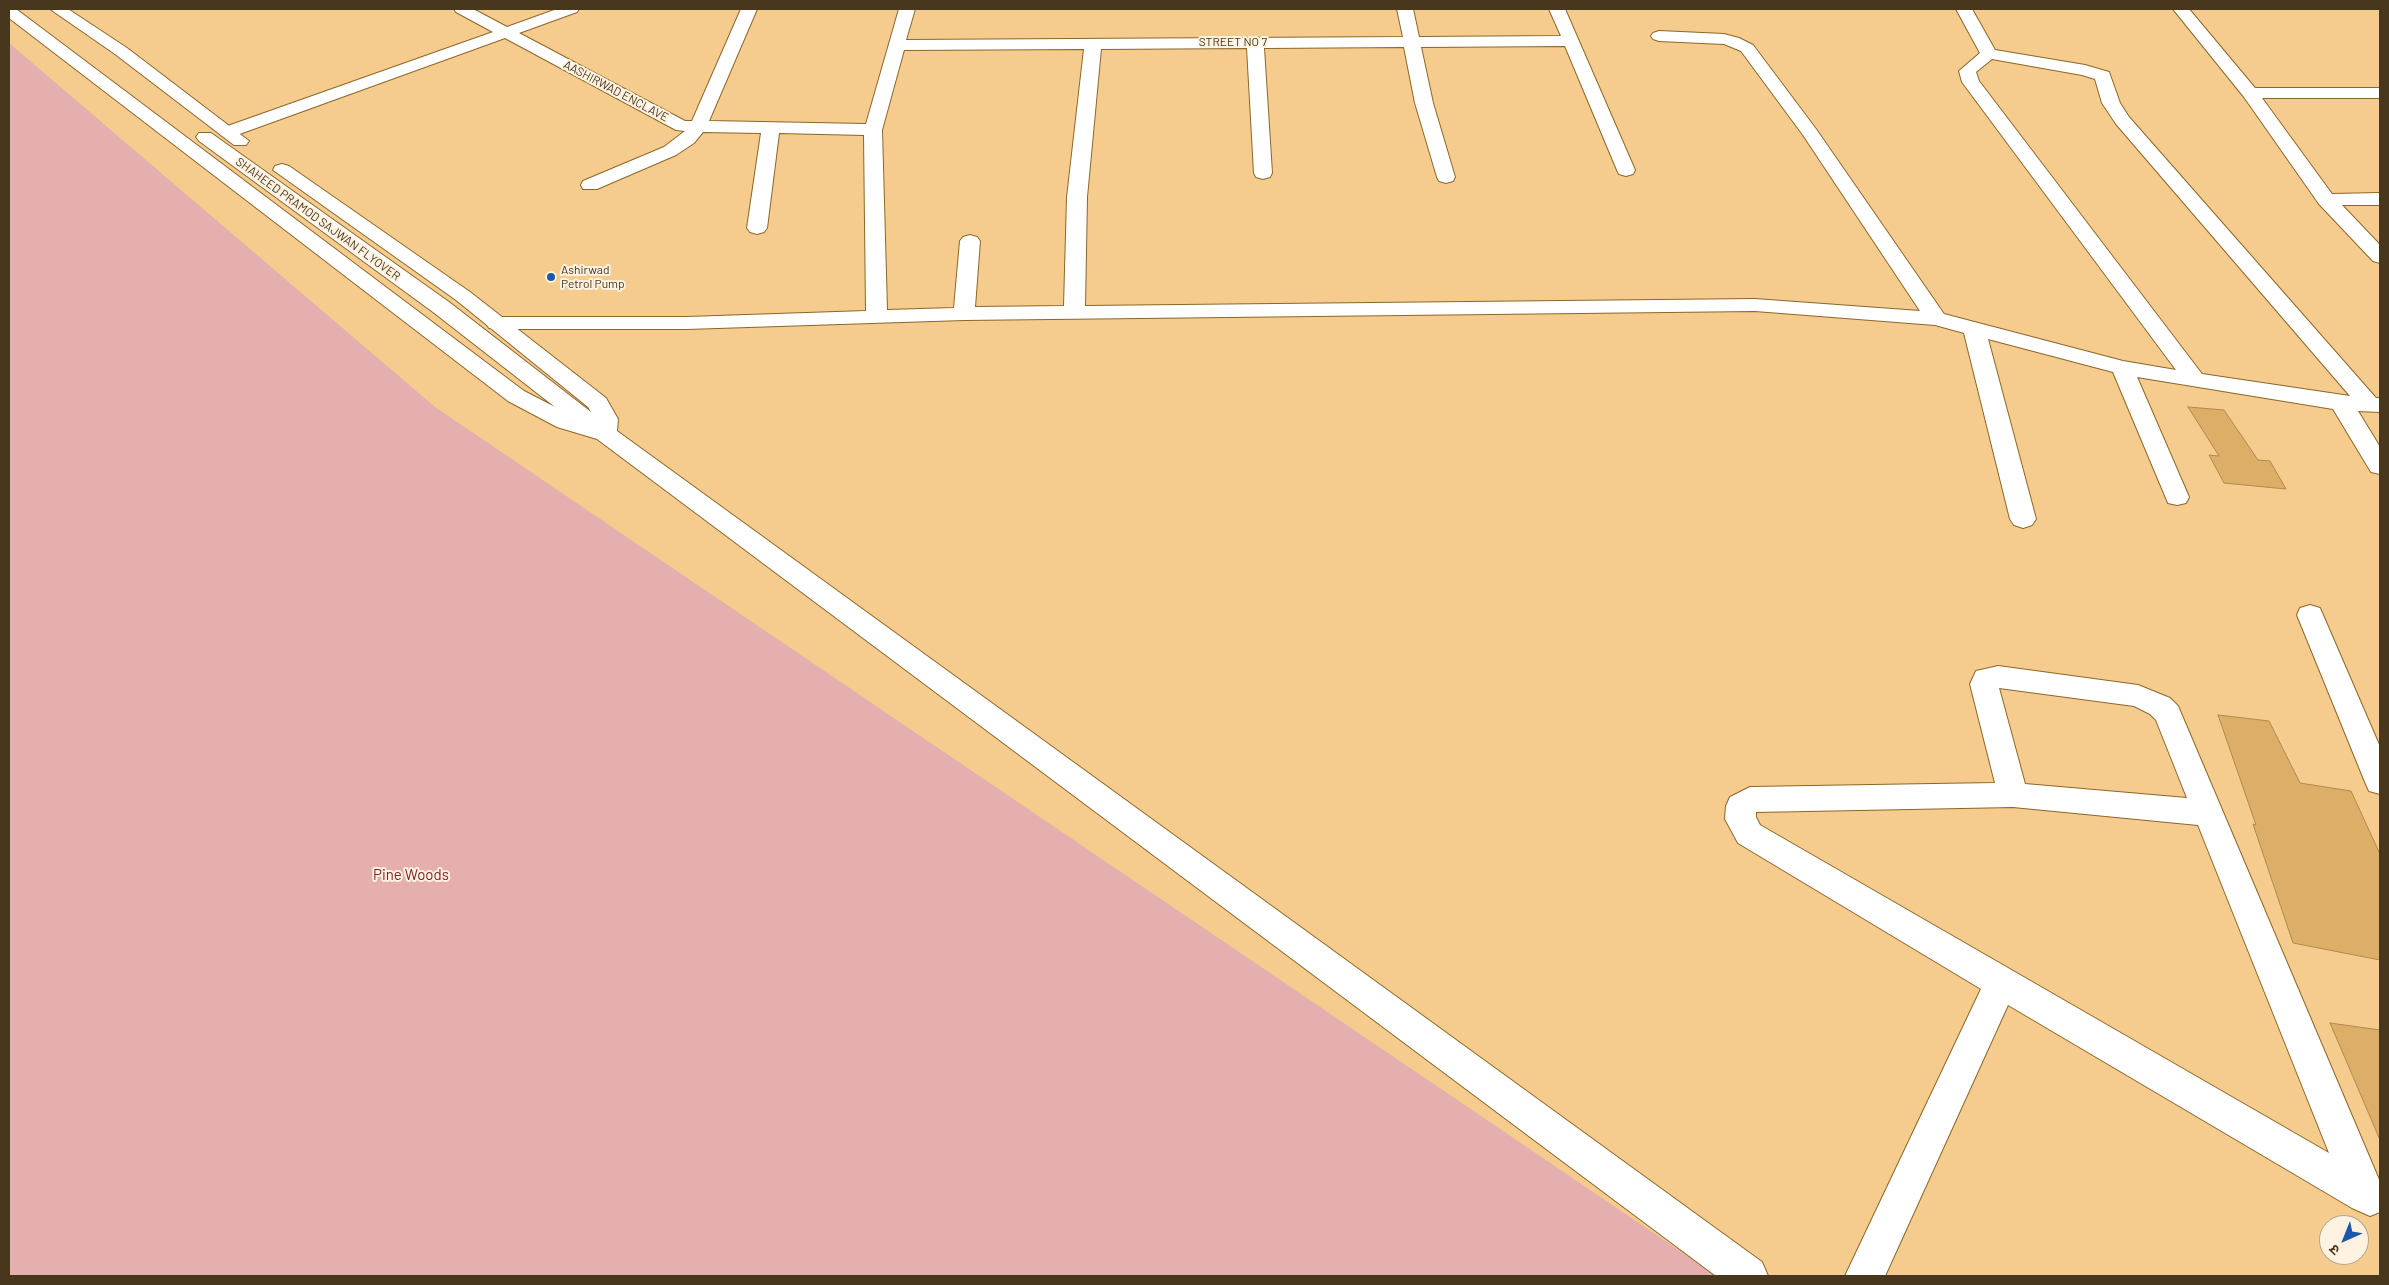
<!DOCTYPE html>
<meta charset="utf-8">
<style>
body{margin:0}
#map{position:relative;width:2389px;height:1285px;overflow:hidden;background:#f5cc8d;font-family:Barlow,"Noto Sans Devanagari",sans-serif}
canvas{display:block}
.frame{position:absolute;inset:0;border:10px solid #48371d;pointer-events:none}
.north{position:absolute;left:2319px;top:1215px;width:50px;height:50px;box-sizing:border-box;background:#fff2e0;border:1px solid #b6a792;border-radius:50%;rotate:224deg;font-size:14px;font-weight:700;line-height:20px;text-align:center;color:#48371d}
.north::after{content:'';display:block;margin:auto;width:18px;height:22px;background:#1c59aa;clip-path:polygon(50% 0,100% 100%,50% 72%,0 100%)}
</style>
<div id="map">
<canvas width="2389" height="1285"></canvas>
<div class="frame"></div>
<div class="north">उ</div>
</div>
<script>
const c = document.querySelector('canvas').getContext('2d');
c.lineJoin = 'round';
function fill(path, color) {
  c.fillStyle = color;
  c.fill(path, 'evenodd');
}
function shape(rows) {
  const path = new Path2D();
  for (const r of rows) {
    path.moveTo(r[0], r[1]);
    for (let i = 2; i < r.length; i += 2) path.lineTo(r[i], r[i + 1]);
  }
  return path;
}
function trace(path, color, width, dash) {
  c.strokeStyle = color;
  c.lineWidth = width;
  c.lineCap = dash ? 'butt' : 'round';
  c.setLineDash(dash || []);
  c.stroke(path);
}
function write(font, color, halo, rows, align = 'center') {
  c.font = font + ' Barlow,sans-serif';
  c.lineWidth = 4;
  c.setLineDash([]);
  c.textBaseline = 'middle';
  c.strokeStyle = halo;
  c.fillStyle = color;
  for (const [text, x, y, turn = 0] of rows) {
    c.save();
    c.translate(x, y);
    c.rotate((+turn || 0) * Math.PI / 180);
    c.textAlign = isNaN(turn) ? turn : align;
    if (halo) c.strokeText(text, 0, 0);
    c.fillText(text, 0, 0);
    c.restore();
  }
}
fill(shape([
 [9,43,435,407,1717,1276,9,1276]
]), '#e5aeaf');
const building = shape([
 [2188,407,2224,410,2258,460,2270,461,2286,489,2224,483,2209,455,2219,456,2188,407],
 [2218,715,2269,721,2300,783,2351,791,2380,854,2380,960,2293,943,2253,824,2256,825,2218,715],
 [2330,1023,2380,1030,2380,1140,2330,1023]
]);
fill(building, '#dcae67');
trace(building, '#b18a4d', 1);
const street = shape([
 [454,9,473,9,507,27,557,9,579,9,577,12,519,33,685,121,692,121,741,9,757,9,709,121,866,124,899,9,915,9,906,40,1403,37,1397,9,1413,9,1419,37,1561,36,1549,9,1565,9,1635,170,1633,174,1626,176,1619,174,1617,170,1565,46,1421,47,1433,103,1455,177,1453,181,1446,183,1439,181,1437,177,1415,103,1404,47,1264,48,1272,173,1270,177,1263,179,1256,177,1254,173,1247,48,1101,49,1087,197,1085,306,1755,299,1920,311,1803,135,1741,51,1724,44,1659,41,1653,39,1651,36,1653,33,1659,31,1724,34,1739,38,1753,45,1816,129,1944,314,2123,361,2176,370,1962,82,1959,71,1980,53,1956,9,1972,9,1995,50,2085,65,2109,72,2120,103,2129,117,2376,398,2380,398,2380,412,2358,411,2380,447,2380,474,2371,472,2333,409,2137,377,2189,497,2186,503,2177,505,2168,503,2113,372,1988,339,2036,519,2032,525,2023,528,2014,525,2010,519,1964,333,1935,325,1755,311,964,320,687,329,497,329,489,328,486,323,489,318,497,317,687,317,866,311,864,135,779,133,767,228,764,232,757,234,750,232,747,228,761,133,703,132,694,143,676,155,597,189,583,189,581,185,583,181,664,147,685,131,676,130,505,38,234,136,222,136,219,132,222,128,493,32,456,12,454,9],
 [1084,49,1067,197,1064,306,975,307,980,241,977,237,970,235,963,237,960,241,954,308,887,310,882,130,904,50,1084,49],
 [1992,59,2082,75,2095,79,2102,103,2116,124,2350,396,2202,374,1979,81,1976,72,1992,59],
 [2173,9,2189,9,2255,88,2380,88,2380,98,2262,98,2332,194,2380,193,2380,205,2342,205,2380,245,2380,263,2373,261,2319,204,2244,97,2173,9],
 [2310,605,2320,608,2323,615,2380,747,2380,794,2369,791,2365,782,2297,615,2300,608,2310,605],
 [1998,666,2138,685,2170,698,2178,706,2380,1182,2380,1212,2370,1216,2352,1208,2008,1005,1885,1276,1845,1276,1981,989,1738,843,1725,819,1726,806,1730,797,1750,787,1995,783,1970,684,1976,671,1998,666],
 [1999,688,2134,706,2150,714,2156,720,2187,798,2025,784,1999,688],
 [2013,807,2198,825,2329,1153,1760,825,1756,817,1756,812,2013,807]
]);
const secondary = shape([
 [9,9,16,9,524,391,555,407,433,312,199,141,196,137,199,133,211,133,449,302,591,412,588,407,456,300,273,170,275,166,282,164,289,166,470,292,606,398,618,419,617,431,1762,1262,1768,1276,1716,1276,597,439,557,427,508,401,9,18,9,9],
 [50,9,68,9,127,48,249,141,246,145,234,145,115,54,50,9]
]);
trace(street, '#8c6728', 2);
trace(secondary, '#8c6728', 2);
fill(street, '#fff');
fill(secondary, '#fff');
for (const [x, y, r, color] of [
 [551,277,5,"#1c59aa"]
]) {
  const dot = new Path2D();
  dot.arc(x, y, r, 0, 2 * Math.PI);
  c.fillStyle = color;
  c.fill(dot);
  trace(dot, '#fff2e0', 2);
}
write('12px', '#48371d', '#fff2e0', [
 ["STREET NO 7",1233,42],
 ["AASHIRWAD ENCLAVE",616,91,28],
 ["SHAHEED PRAMOD SAJWAN FLYOVER",318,219,36]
]);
write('12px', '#48371d', '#fff2e0', [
 ["Ashirwad",561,270],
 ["Petrol Pump",561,284]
], 'left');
write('15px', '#831f2f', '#fff2e0', [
 ["Pine Woods",411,875]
]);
</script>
